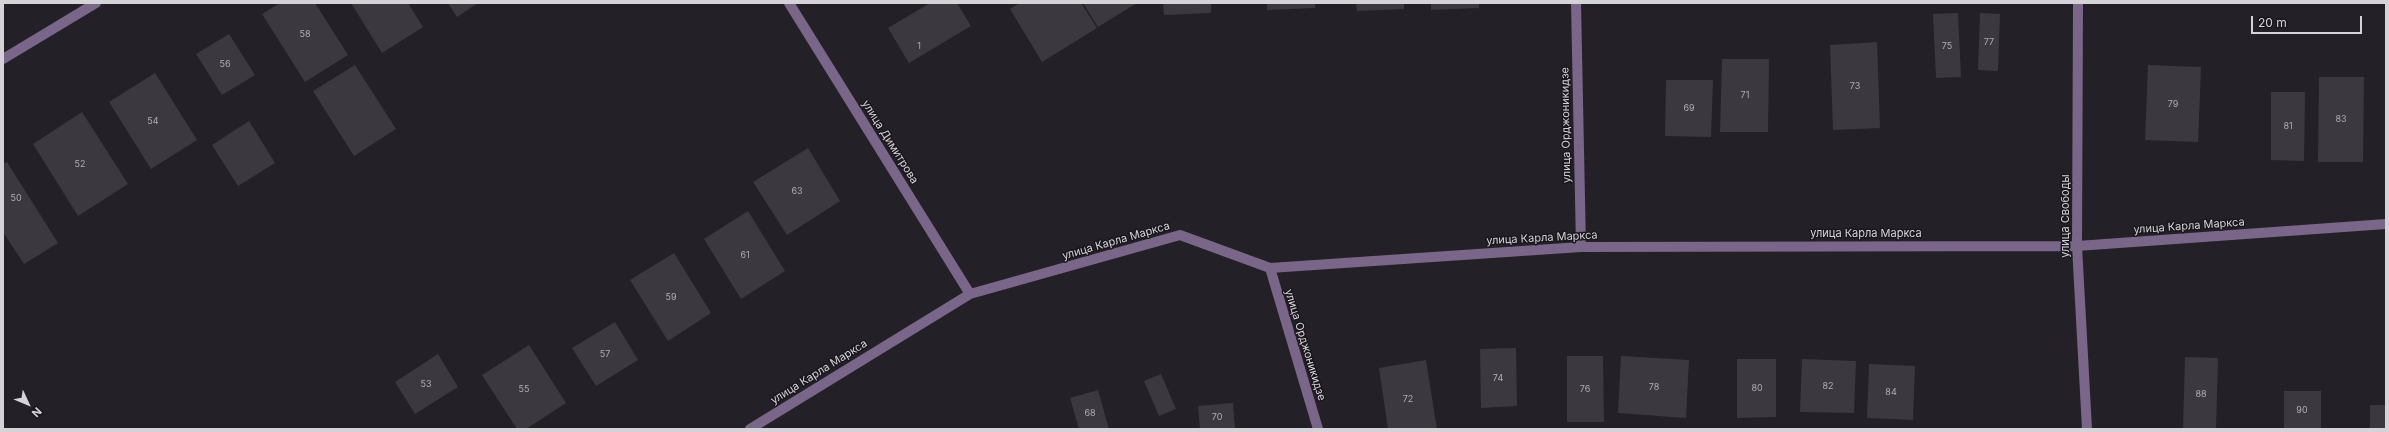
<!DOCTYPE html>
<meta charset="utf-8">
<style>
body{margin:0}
#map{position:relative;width:2389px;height:432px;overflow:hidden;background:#242027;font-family:Inter,sans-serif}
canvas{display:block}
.frame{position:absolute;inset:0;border:4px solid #d5d3d7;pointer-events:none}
.north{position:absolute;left:8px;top:384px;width:40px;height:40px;-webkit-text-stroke:3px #1b171e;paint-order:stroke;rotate:134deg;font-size:11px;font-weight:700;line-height:16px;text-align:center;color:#d5d3d7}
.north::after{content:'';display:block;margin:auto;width:14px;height:18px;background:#d5d3d7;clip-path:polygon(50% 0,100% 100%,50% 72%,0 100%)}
.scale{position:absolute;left:2251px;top:16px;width:111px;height:18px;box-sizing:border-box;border:2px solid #d5d3d7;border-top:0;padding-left:5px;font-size:12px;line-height:14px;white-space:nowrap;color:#d5d3d7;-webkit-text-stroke:3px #1b171e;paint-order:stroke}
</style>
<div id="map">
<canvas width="2389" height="432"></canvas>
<div class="frame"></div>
<div class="north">N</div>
<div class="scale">20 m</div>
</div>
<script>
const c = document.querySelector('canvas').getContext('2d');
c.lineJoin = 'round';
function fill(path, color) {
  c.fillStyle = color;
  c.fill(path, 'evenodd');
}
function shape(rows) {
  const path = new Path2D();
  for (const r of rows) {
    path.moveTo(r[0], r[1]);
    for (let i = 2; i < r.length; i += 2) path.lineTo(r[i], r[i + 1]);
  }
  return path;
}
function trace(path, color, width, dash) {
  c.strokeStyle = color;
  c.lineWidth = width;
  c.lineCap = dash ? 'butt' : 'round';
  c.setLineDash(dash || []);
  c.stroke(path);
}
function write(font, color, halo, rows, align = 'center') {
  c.font = font + ' Inter,sans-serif';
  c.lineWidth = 3;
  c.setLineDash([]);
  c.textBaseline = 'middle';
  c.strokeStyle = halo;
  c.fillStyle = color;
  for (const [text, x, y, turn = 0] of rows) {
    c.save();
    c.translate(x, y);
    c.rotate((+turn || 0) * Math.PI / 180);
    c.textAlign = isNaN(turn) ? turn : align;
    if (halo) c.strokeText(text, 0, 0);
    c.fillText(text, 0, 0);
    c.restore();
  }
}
fill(shape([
 [280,3,315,3,348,55,305,82,262,14],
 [351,3,408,3,423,27,382,53],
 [448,3,478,3,457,17],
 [930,3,957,3,971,26,909,63,888,28],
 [1020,3,1081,3,1097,28,1042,62,1010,9],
 [1083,3,1137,3,1098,27],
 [1163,3,1211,3,1211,13,1164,15],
 [1267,3,1315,3,1315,8,1267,10],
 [1356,3,1404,3,1404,9,1357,11],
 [1431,3,1479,3,1479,8,1431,10],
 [1958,13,1961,77,1936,78,1933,14],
 [1980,13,2000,14,1998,71,1978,70],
 [229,34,255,75,222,95,196,54],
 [1877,42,1880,128,1833,130,1830,45],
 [1722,59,1769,59,1768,132,1720,132],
 [355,65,396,129,354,156,313,91],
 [2148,65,2201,67,2198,142,2145,140],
 [155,73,197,140,151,169,109,102],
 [2319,77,2364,77,2363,162,2318,162],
 [1666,80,1713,80,1711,137,1665,136],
 [2271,92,2305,92,2304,161,2271,160],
 [82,112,128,184,78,216,33,144],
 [249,121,275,163,238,186,212,145],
 [808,148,840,201,787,235,753,182],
 [7,162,58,243,24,264,3,232,3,164],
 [748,211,785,271,741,299,704,239],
 [674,253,711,313,668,341,630,280],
 [615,322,638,360,596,386,572,348],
 [529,345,566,403,526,429,517,429,482,375],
 [1516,348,1517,406,1481,408,1480,349],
 [438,354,458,387,415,414,395,382],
 [1567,356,1603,356,1604,422,1567,422],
 [1621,356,1689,360,1686,418,1618,413],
 [2185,357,2218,358,2216,429,2183,429],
 [1737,359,1776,359,1776,417,1737,418],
 [1802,359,1856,361,1854,413,1800,412],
 [1426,360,1437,429,1388,429,1379,368],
 [1869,364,1915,366,1913,420,1867,418],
 [1161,374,1176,409,1159,416,1144,381],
 [1098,390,1109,429,1079,429,1070,398],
 [2284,391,2321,391,2321,429,2284,429],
 [1233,403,1235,429,1200,429,1198,406],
 [2370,405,2386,405,2386,429,2370,429]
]), '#3c383f');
trace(shape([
 [789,3,970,294],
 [1576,3,1581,247],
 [2078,3,2077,246,2087,429],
 [3,59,96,3],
 [1270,268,1318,429],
 [750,429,970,294,1180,235,1270,268,1581,247,2077,246,2386,224]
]), '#796689', 10);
write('9px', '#afacb1', null, [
 ["58",305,34],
 ["77",1989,42],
 ["1",919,46],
 ["75",1947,46],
 ["56",225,64],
 ["73",1855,86],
 ["71",1745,95],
 ["79",2173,104],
 ["69",1689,108],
 ["83",2341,119],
 ["54",153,121],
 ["81",2288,126],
 ["52",80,164],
 ["63",797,191],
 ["50",16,198],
 ["61",745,255],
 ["59",671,297],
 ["57",605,354],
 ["74",1498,378],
 ["53",426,384],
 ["82",1828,386],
 ["78",1654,387],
 ["80",1757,388],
 ["55",524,389],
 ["76",1585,389],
 ["84",1891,392],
 ["88",2201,394],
 ["72",1408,399],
 ["90",2302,410],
 ["68",1090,413],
 ["70",1217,417]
]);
write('11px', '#d5d3d7', '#1b171e', [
 ["улица Орджоникидзе",1566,125,-91],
 ["улица Димитрова",890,142,58],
 ["улица Свободы",2066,216,-90],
 ["улица Карла Маркса",2189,226,-4],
 ["улица Карла Маркса",1866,234],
 ["улица Карла Маркса",1542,238,-3],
 ["улица Карла Маркса",1116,241,-16],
 ["улица Орджоникидзе",1305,345,73],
 ["улица Карла Маркса",819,372,-32]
]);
</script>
